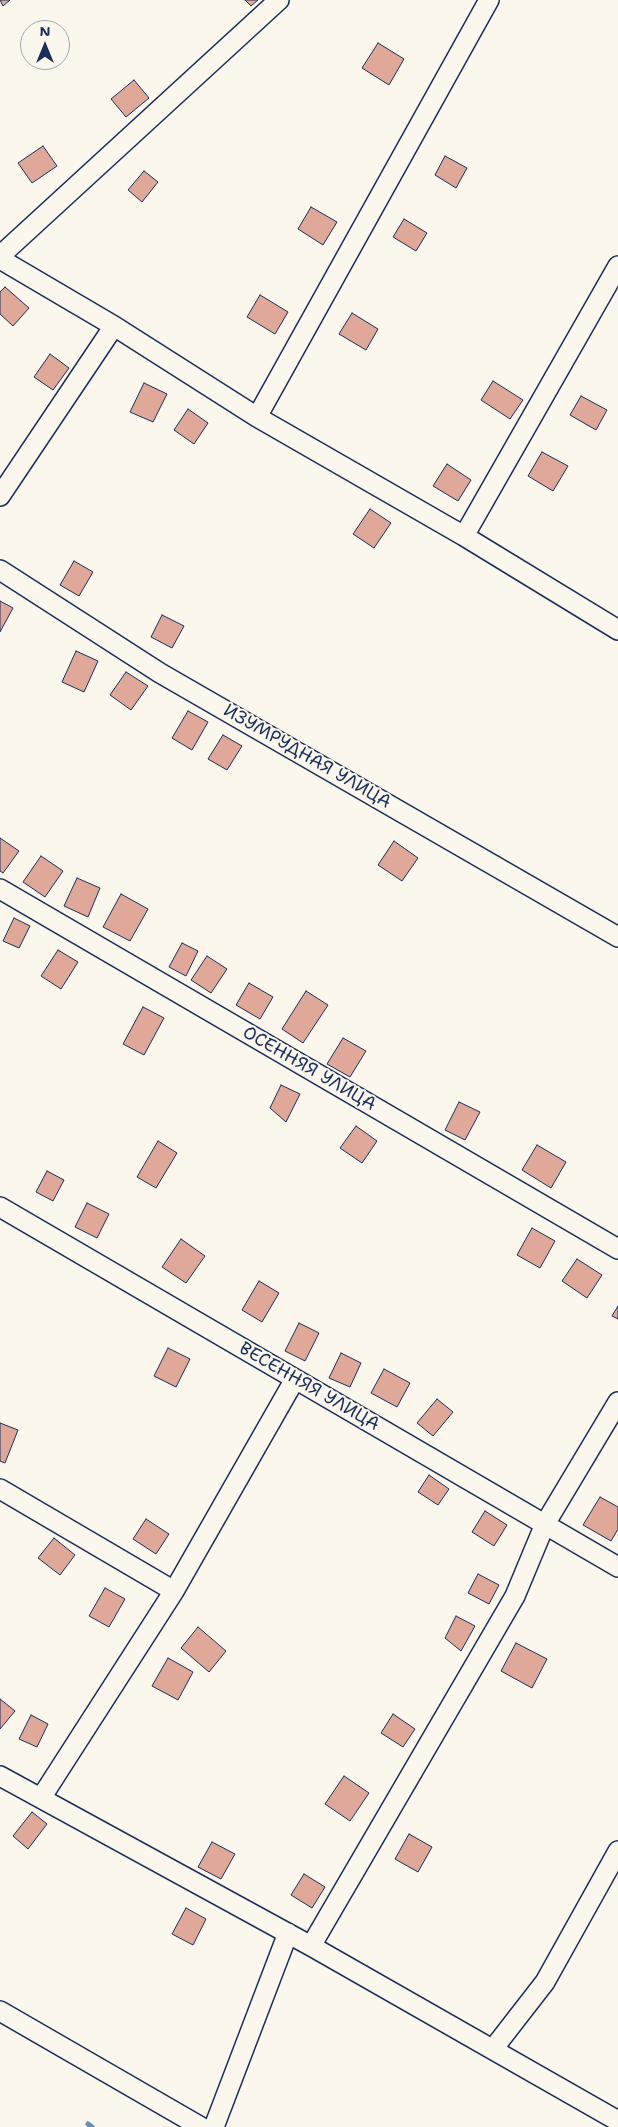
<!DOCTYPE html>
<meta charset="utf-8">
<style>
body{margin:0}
#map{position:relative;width:618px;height:2127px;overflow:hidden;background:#fbf7ec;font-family:"Shantell Sans",sans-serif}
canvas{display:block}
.north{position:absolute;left:20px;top:20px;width:50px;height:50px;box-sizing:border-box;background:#fbf7ec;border:1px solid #a1a7b3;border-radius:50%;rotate:0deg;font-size:14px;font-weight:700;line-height:20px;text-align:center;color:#1b2f5e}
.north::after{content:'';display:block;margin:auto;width:18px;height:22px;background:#1b2f5e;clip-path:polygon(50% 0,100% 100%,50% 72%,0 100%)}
</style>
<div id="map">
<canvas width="618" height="2127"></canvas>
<div class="north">N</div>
</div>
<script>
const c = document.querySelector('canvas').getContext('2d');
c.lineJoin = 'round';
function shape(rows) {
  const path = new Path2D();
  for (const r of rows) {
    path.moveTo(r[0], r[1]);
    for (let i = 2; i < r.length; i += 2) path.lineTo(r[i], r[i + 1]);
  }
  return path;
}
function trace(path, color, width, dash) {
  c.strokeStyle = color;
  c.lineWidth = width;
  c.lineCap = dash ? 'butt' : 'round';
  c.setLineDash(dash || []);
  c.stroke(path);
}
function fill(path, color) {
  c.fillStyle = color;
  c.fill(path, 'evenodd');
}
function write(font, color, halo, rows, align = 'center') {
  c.font = font + ' "Shantell Sans",sans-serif';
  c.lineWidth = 4;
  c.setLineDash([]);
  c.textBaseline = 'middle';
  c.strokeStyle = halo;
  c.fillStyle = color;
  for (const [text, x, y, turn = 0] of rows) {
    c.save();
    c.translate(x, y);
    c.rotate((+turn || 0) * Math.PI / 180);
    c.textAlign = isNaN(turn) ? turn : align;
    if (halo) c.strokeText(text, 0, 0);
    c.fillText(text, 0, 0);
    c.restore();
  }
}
trace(shape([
 [88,2124,92,2127]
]), '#6192b7', 5);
const building = shape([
 [0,0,10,0,3,6,0,0],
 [245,0,258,0,251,6,245,0],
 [378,43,404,59,389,85,362,68,378,43],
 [134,80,149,98,126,117,111,99,134,80],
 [43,146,57,166,32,183,18,163,43,146],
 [445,156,467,168,456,188,435,175,445,156],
 [144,171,158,182,142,202,128,190,144,171],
 [311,207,337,222,323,245,298,229,311,207],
 [404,219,427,233,416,251,393,237,404,219],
 [5,287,29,308,13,326,0,314,0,292,5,287],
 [260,295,288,312,275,334,247,317,260,295],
 [352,313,378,329,366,350,339,334,352,313],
 [50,354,69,368,53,390,34,377,50,354],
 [493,381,523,400,510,419,481,400,493,381],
 [144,383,167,394,153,422,130,412,144,383],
 [581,396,607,410,596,430,570,415,581,396],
 [188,409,208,423,194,444,174,430,188,409],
 [542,452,568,466,553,491,528,476,542,452],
 [447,464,471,480,458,501,433,486,447,464],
 [370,509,391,523,374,548,353,534,370,509],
 [74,561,93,572,79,596,60,585,74,561],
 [0,601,13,608,0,632,0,601],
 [162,615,184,626,172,648,151,637,162,615],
 [76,651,98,661,84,692,62,682,76,651],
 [126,672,148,686,131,710,110,695,126,672],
 [188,711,208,722,192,750,172,738,188,711],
 [223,735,242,746,227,770,208,759,223,735],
 [0,838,19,851,3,873,0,871,0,838],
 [394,841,418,858,402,881,378,865,394,841],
 [41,856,63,871,45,897,23,882,41,856],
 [77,878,100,888,88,917,64,906,77,878],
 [121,894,148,909,130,941,103,927,121,894],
 [14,918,30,926,19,948,3,941,14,918],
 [182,943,198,951,186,976,169,967,182,943],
 [58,950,78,962,61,989,41,976,58,950],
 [207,956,227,969,211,993,191,980,207,956],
 [249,983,273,997,260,1019,236,1005,249,983],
 [306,991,328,1005,303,1043,282,1029,306,991],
 [143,1007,164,1018,144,1055,123,1044,143,1007],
 [343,1038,366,1051,350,1077,327,1064,343,1038],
 [281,1085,300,1094,286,1122,270,1108,281,1085],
 [459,1102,480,1112,465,1140,445,1130,459,1102],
 [356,1126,377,1141,362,1163,340,1148,356,1126],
 [158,1141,177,1153,156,1188,137,1177,158,1141],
 [537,1145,566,1162,551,1188,522,1170,537,1145],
 [47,1171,64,1180,53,1201,36,1192,47,1171],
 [87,1203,109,1214,97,1238,75,1227,87,1203],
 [532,1228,555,1241,540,1268,517,1255,532,1228],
 [181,1239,205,1256,186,1283,162,1267,181,1239],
 [577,1259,602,1275,587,1298,562,1281,577,1259],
 [259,1281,279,1293,262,1322,242,1310,259,1281],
 [618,1306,618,1319,612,1316,618,1306],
 [299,1323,319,1333,305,1361,285,1351,299,1323],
 [168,1348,190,1359,176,1387,154,1376,168,1348],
 [341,1353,361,1363,350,1387,329,1378,341,1353],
 [384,1369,410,1383,397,1407,371,1393,384,1369],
 [437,1399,453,1412,433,1436,417,1423,437,1399],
 [0,1423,18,1430,5,1463,0,1461,0,1423],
 [429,1475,449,1489,438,1505,418,1492,429,1475],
 [600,1497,618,1507,618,1529,611,1541,583,1525,600,1497],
 [485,1511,507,1525,494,1546,472,1532,485,1511],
 [146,1519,169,1534,156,1554,133,1539,146,1519],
 [54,1538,75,1555,60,1575,38,1558,54,1538],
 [478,1574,499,1585,489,1604,468,1593,478,1574],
 [105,1588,125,1599,109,1627,89,1616,105,1588],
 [456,1616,475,1626,461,1651,445,1638,456,1616],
 [198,1627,226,1651,209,1672,181,1648,198,1627],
 [516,1643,547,1659,532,1688,501,1671,516,1643],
 [168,1658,193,1672,178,1700,152,1686,168,1658],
 [0,1699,15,1711,0,1729,0,1699],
 [393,1714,415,1729,403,1747,381,1733,393,1714],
 [31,1715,48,1724,37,1747,19,1739,31,1715],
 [344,1776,369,1793,350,1821,325,1804,344,1776],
 [32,1812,47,1824,28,1849,13,1836,32,1812],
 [409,1834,432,1847,418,1872,395,1859,409,1834],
 [212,1842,235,1854,221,1879,198,1867,212,1842],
 [304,1874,325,1887,312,1908,291,1895,304,1874],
 [186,1908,206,1919,193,1945,172,1934,186,1908]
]);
fill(building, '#e0a899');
trace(building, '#1b2f5e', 1);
const minor = shape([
 [0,256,279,0],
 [0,259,114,326,257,417,464,536,618,630],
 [257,417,489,0],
 [0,496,114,326],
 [464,536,618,266],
 [0,570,160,673,618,937],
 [0,889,618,1249],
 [0,1207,618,1567],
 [0,1489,174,1591],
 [0,1776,311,1946,618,2121],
 [41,1798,174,1591,295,1379],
 [311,1946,515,1596,545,1524,618,1402],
 [0,2011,201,2127],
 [493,2049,545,1982,618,1851],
 [214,2127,288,1933]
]);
trace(minor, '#1b2f5e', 22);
trace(minor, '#fbf7ec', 19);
write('18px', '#1b2f5e', '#fbf7ec', [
 ["ИЗУМРУДНАЯ УЛИЦА",307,757,30],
 ["ОСЕННЯЯ УЛИЦА",309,1069,30],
 ["ВЕСЕННЯЯ УЛИЦА",309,1387,30]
]);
</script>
